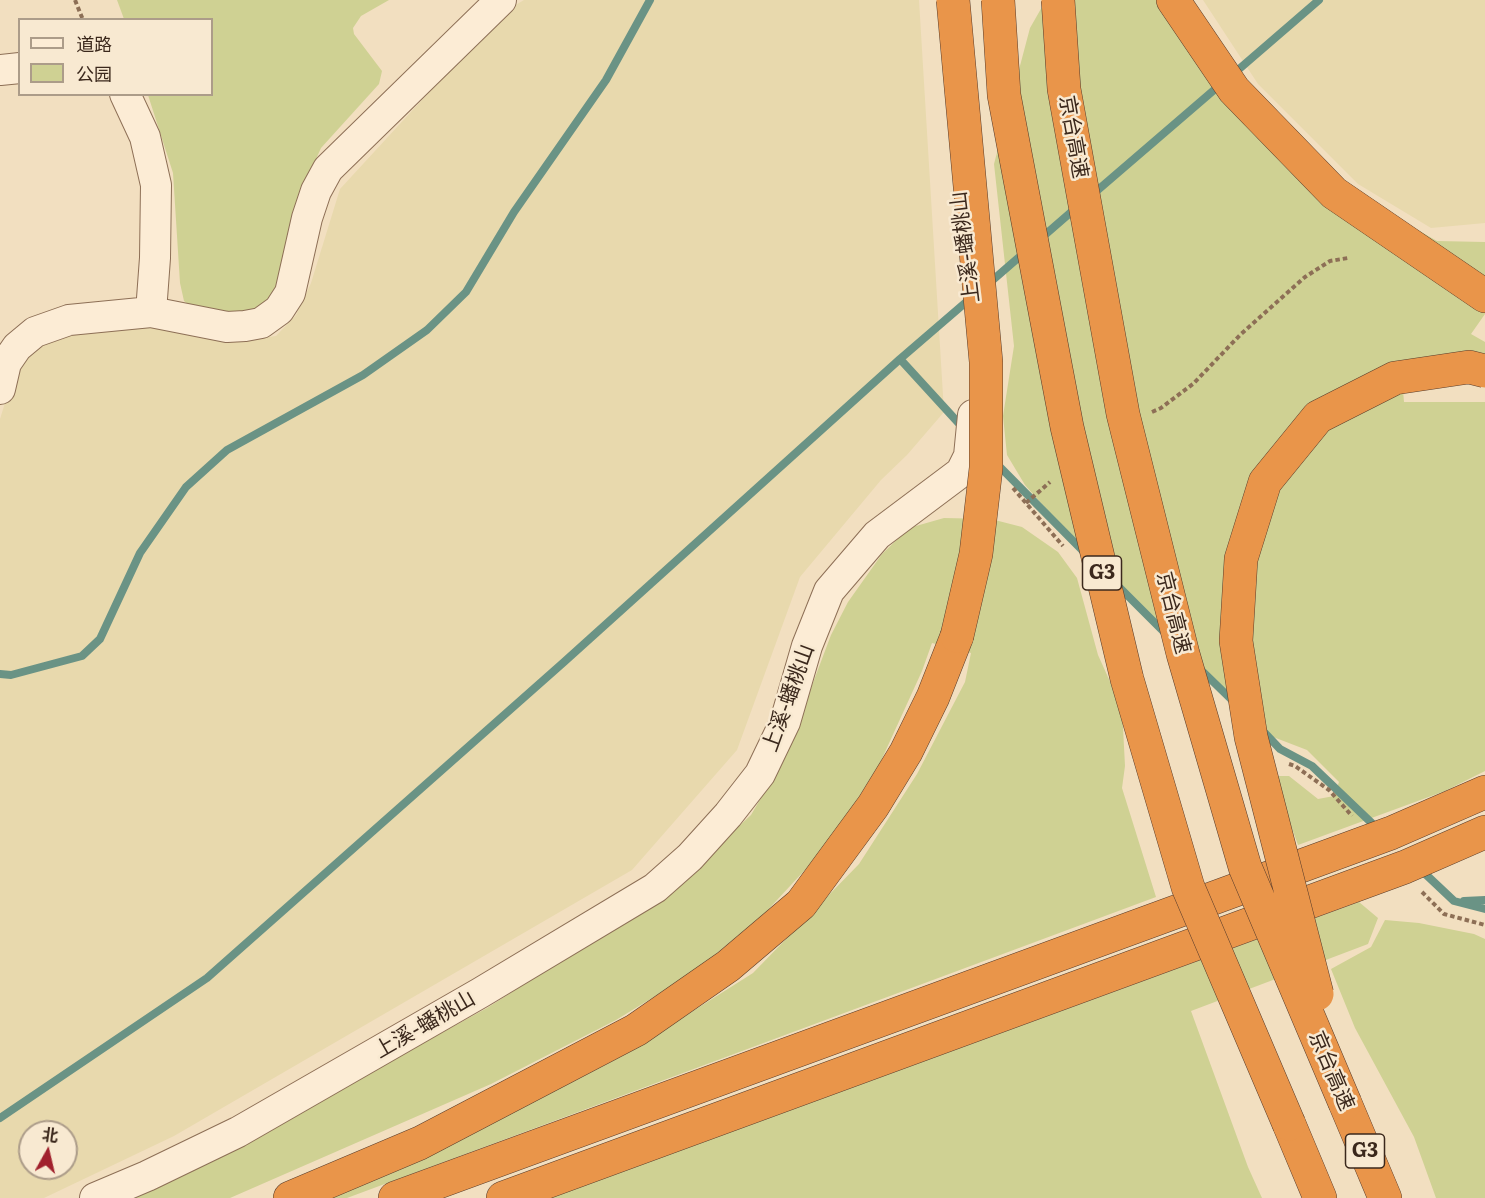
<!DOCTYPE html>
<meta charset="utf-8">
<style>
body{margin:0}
#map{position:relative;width:1485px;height:1198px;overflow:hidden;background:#f2dfc0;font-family:Literata,"Noto Sans SC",serif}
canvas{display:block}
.legend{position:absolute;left:18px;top:18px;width:195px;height:78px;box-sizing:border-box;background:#f8e9d1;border:2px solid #ac9c89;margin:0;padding:8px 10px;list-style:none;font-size:18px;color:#3b281c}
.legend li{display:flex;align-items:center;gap:12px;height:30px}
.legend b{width:30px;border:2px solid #ac9c89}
.north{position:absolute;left:18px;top:1120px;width:60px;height:60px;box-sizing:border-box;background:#f8e9d1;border:2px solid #ac9c89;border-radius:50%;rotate:8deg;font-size:16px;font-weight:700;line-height:24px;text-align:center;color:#3b281c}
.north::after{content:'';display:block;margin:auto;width:21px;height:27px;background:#a1212d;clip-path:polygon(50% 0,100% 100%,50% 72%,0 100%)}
</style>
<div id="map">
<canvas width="1485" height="1198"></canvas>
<ul class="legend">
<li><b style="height:8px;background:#fcecd5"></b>道路</li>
<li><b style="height:16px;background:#cfd193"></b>公园</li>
</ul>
<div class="north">北</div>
</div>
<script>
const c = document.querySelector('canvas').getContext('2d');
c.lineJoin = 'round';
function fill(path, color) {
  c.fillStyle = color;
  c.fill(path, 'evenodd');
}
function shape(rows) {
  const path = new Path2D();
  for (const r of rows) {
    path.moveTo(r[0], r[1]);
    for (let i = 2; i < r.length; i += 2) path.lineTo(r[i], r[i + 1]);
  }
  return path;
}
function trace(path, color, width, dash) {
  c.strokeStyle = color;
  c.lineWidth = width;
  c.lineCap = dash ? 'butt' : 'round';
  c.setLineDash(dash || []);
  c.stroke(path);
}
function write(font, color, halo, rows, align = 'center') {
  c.font = font + ' Literata,"Noto Sans SC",serif';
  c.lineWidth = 5;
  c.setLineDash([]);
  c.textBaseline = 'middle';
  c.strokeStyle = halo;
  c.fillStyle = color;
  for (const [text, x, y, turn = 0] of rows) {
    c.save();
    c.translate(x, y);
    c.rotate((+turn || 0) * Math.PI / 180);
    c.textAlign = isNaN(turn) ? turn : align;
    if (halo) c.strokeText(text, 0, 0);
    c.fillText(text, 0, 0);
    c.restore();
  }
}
fill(shape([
 [524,0,919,0,944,412,907,455,881,480,800,577,737,750,632,870,174,1136,44,1198,0,1198,0,419,13,377,41,340,72,329,148,327,235,342,276,336,296,315,311,283,340,189,502,13],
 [30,1132,66,1132,66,1168,30,1168],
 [1203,0,1485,0,1485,223,1431,228,1358,184,1258,84]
]), '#e8d9ad');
fill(shape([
 [117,0,389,0,361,16,353,28,354,34,382,71,379,84,321,148,302,190,274,302,232,319,193,308,184,301,180,283,173,173,148,95,212,94,212,20,124,19],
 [1046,0,1159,0,1341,186,1437,241,1485,242,1485,314,1471,334,1485,342,1485,363,1401,366,1404,402,1485,402,1485,771,1445,791,1298,845,1274,779,1279,776,1289,776,1318,799,1334,796,1339,782,1307,750,1268,735,1204,674,1048,511,1025,485,1007,455,1003,416,1014,346,994,164,1030,28],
 [944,518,991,519,1022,527,1058,552,1077,578,1098,655,1122,708,1125,766,1122,788,1156,897,347,1198,313,1198,489,1125,622,1056,753,973,859,864,917,774,965,682,971,653,932,643,922,671,880,763,830,843,764,914,693,973,616,1020,491,1084,230,1198,130,1198,190,1171,487,1008,663,896,751,815,785,757,831,635,848,602,882,554,909,528],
 [1359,902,1378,918,1368,944,1191,1011,1248,1167,1262,1198,550,1198],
 [1385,920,1419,923,1474,934,1485,939,1485,1198,1436,1198,1414,1137,1355,1028,1331,969,1371,947]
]), '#cfd193');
trace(shape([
 [1231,76,1319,0],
 [1092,195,1221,84],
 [1039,240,1077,207],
 [987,285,1025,252],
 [900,359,964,429],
 [995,462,1085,553],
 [1116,584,1166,634],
 [1198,667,1236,704],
 [0,674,11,675,82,656,100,639,140,553,186,487,227,450,363,375,427,330,466,292,514,212,606,80,650,0],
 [1262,730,1280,749,1312,766,1379,830],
 [1419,868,1454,901,1485,909],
 [1464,901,1485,900],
 [0,1118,207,978,564,662,900,359,972,297]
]), '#6a9385', 8);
const minor = shape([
 [0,70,20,68],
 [125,94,145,137,156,185,155,258,151,312],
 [0,389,6,363,17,347,35,332,69,320,151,312,227,327,245,326,261,323,279,310,290,293,307,218,316,191,328,169,501,0],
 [95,1198,147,1176,238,1132,480,993,655,888,690,857,728,815,760,774,785,722,807,646,829,591,877,535,961,472,969,456,973,415]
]);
const highway = shape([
 [1173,0,1234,90,1334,193,1485,296],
 [1345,1103,1385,1198],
 [1289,1124,1320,1198],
 [290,1198,420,1143,636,1030,728,966,801,904,873,806,906,752,933,697,957,636],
 [395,1198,1391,833,1485,792],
 [503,1198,1405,867,1485,832]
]);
trace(minor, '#8d6f56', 32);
trace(highway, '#5a3d2b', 34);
trace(shape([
 [75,0,83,20],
 [1152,412,1161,408,1193,384,1241,334,1305,277,1330,261,1348,258],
 [1013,488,1063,546],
 [1026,503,1050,482],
 [1289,764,1295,766,1329,790,1352,816],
 [1422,892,1444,914,1485,925]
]), '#8d6f56', 4, [4.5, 3]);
trace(minor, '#fcecd5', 30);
trace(highway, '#e9954a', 33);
const highwayBridge = shape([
 [953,0,986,362,986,468,976,554,957,636],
 [998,0,1004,95,1067,427,1127,679,1188,887,1289,1124],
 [1058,0,1064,89,1123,414,1183,654,1245,867,1345,1103],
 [1317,994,1251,737,1236,641,1241,559,1265,482,1318,417,1395,378,1469,367,1485,371]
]);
trace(highwayBridge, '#5a3d2b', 34, []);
trace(highwayBridge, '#e9954a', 33);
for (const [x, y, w] of [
 [1102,573,39],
 [1365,1151,39]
]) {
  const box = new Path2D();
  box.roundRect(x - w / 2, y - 17, w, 34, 4.5);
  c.fillStyle = '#f8e9d1';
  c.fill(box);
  trace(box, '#3b281c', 1.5);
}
write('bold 20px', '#3b281c', null, [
 ["G3",1102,573],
 ["G3",1365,1151]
]);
write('21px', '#3b281c', '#f8e9d1', [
 ["京台高速",1073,137,80],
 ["上溪-蟠桃山",966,247,-97],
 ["京台高速",1173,613,76],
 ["上溪-蟠桃山",789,698,-70],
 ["上溪-蟠桃山",425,1025,-30],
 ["京台高速",1331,1071,67]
]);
</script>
